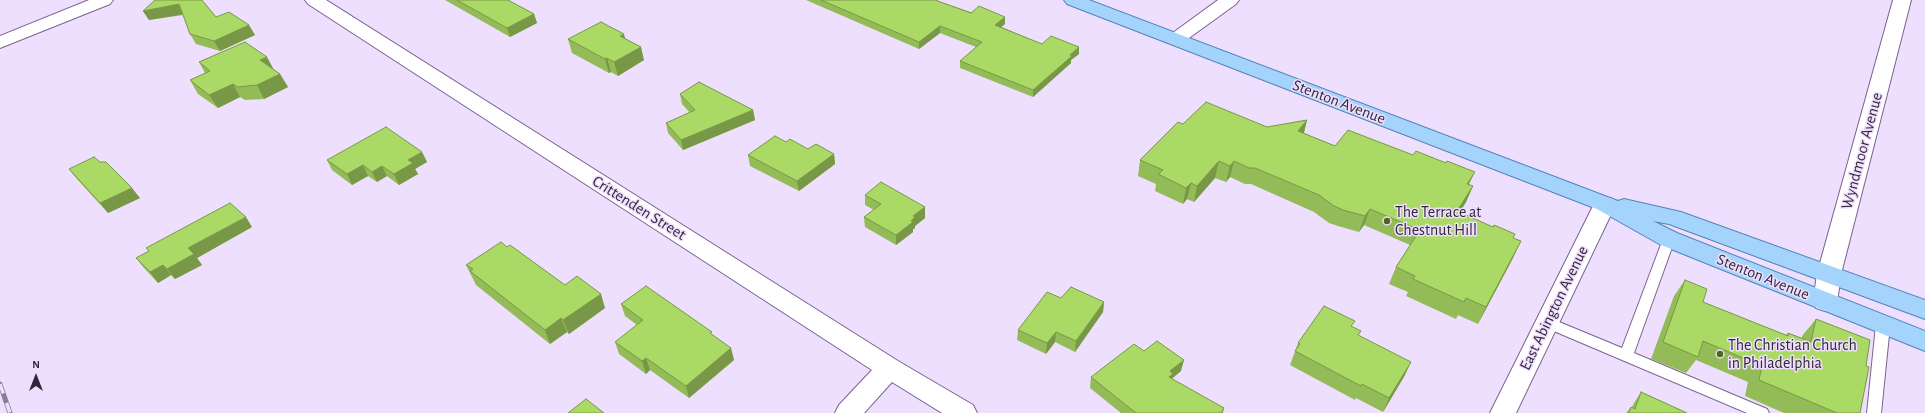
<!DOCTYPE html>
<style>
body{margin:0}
#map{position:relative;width:1925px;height:413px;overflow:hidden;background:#efdffe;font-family:"Alegreya Sans",sans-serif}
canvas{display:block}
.north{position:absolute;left:16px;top:357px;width:40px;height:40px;-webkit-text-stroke:3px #efdffe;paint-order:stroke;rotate:0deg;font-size:11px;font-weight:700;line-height:16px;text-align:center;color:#31273a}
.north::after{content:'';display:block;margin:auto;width:14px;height:18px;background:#31273a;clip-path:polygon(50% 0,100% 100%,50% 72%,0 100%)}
</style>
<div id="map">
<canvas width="1925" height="413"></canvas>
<div class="north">N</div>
</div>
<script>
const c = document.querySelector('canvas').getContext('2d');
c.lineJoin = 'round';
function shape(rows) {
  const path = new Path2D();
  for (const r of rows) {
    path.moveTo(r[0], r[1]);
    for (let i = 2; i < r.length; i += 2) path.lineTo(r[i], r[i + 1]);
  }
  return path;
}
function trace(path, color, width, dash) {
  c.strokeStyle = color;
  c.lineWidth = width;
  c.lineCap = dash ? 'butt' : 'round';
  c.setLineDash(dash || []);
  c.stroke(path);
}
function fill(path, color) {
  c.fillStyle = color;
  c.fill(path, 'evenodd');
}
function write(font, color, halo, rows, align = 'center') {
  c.font = font + ' "Alegreya Sans",sans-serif';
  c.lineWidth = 3;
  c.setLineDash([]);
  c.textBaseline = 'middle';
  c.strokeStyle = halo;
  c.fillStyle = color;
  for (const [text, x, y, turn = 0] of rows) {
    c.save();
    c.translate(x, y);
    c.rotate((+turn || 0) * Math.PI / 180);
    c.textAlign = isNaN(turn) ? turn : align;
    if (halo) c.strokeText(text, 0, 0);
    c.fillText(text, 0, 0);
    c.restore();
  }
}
const lane = shape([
 [1669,235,1673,236,1675,239,1634,353,1767,409,1769,413,1747,413,1542,326,1540,322,1542,318,1547,317,1622,348,1663,239,1665,236,1669,235],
 [1883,320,1888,321,1890,325,1881,413,1867,413,1876,325,1878,321,1883,320]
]);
const street = shape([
 [89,0,113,0,110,4,0,48,0,36,89,0],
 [305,0,326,0,898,361,973,405,977,413,942,413,892,382,864,413,835,413,839,405,872,370,308,4,305,0],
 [1218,0,1239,0,1236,4,1182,43,1176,44,1170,43,1167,39,1170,35,1218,0],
 [1893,0,1911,0,1841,274,1837,302,1834,308,1825,311,1816,308,1813,302,1817,274,1893,0],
 [1605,197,1613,199,1616,204,1516,413,1490,413,1594,204,1597,199,1605,197]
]);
const primary = shape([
 [1064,0,1089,0,1618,201,1624,199,1681,212,1925,300,1925,319,1669,224,1653,221,1677,233,1925,331,1925,351,1661,245,1597,209,1067,4,1064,0]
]);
trace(lane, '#7a6290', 2);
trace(street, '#7a6290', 2);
trace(primary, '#5583b7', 2);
fill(lane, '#fff');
fill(street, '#fff');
fill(primary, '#a4d3fc');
const rail = shape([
 [0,384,10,413]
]);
trace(rail, '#897c95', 5);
trace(rail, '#efdffe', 3.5, [10]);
fill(shape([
 [445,0,508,0,534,14,537,23,510,37],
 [806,0,935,0,1005,24,1001,27,1042,44,1079,47,1079,54,1071,60,1071,63,1033,97,960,68,960,61,976,47,940,33,919,49],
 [143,11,216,17,255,35,220,51,196,44,190,34,183,15,149,20],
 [625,38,644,60,618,76,611,72,609,73,572,53,568,39],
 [199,62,273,69,280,74,288,87,264,99,245,100,240,97,218,108,198,94,190,80,205,73],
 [680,94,753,110,755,120,683,150,668,133,666,123,690,113,682,104],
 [1307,120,1304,133,1335,146,1473,186,1466,202,1460,212,1513,238,1513,258,1478,324,1458,315,1456,319,1406,296,1408,292,1389,284,1396,267,1410,245,1364,225,1359,232,1338,226,1329,223,1314,212,1251,184,1245,184,1230,177,1226,182,1215,178,1194,202,1187,199,1183,204,1155,191,1156,184,1138,176,1140,160,1183,124,1267,127],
 [786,142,808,149,834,154,835,164,799,191,750,166,748,155],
 [422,152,427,162,415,169,418,174,399,185,387,176,377,182,368,176,352,185,332,170,327,160],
 [100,162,140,198,108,213,77,179,69,169],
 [865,195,925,207,925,218,915,226,915,228,913,229,913,232,896,245,865,227,864,217,874,210,865,205],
 [252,227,197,258,202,265,175,279,171,275,158,283,144,268,136,258,149,251,146,248],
 [466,265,565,285,605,308,569,334,567,332,550,344,476,285],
 [1685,280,1703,302,1786,335,1788,333,1802,338,1802,336,1816,319,1866,366,1860,413,1784,413,1745,396,1748,382,1696,360,1686,373,1651,359,1674,296],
 [1061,298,1104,302,1103,312,1075,352,1055,342,1046,354,1017,340,1018,330],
 [621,304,713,336,731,348,734,360,689,398,650,370,646,374,619,354,615,342,637,325,625,316],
 [1353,327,1359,336,1405,375,1383,412,1356,398,1355,400,1290,365,1298,343],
 [1144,351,1181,371,1172,379,1224,408,1223,413,1121,413,1090,388,1091,377],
 [1641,392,1687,413,1626,413,1631,407,1632,407,1634,403]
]), '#93bb57');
fill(shape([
 [179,4,185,14,149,20,143,11],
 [534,14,537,23,510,37,507,28],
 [1005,17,1005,24,995,32,995,25],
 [249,25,255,35,220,51,214,41],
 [940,26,940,33,919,49,919,42],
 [624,34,627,47,620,36],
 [641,47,644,60,618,76,614,62],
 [1079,47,1079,54,1071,60,1071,63,1033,97,1033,90,1070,55],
 [267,57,274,70,260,60],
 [607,58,611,72,609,73,605,59],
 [280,74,288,87,264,99,257,85],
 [233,84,240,97,218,108,209,95],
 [753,110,755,120,683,150,681,140],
 [1307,120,1303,136,1298,131],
 [422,152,427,162,415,169,418,174,399,185,394,174,408,160],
 [834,154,835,164,799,191,797,181],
 [1219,161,1215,178,1194,202,1197,186],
 [1234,161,1230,177,1226,182,1230,166],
 [363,165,368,176,352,185,347,174],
 [382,166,387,176,377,182,372,172],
 [1475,172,1467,188,1467,184],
 [1191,183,1187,199,1183,204,1186,188],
 [1473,186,1466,202,1450,228,1457,211],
 [132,188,140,198,108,213,100,203],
 [925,207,925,218,915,226,915,228,913,229,913,232,896,245,896,235,911,221,913,216],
 [1370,209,1364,225,1359,232,1365,216],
 [246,217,252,227,197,258,202,265,175,279,167,269,188,248],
 [1521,241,1513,258,1478,324,1486,307],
 [163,265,171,275,158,283,150,272],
 [601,294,605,308,569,334,563,320],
 [1104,302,1103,312,1075,352,1076,341],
 [561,318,567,332,550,344,545,330],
 [1056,332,1055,342,1046,354,1047,343],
 [731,348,734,360,689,398,686,386],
 [646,358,650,370,646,374,642,361],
 [1184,360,1181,371,1172,378,1171,384,1167,387,1170,371],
 [1411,362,1405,375,1383,412,1389,398]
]), '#789847');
const building = shape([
 [155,0,202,0,216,17,229,12,249,25,214,41,190,34,179,4,143,11,155,0],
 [457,0,508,0,534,14,507,28,457,0],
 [821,0,935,0,971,13,979,6,1005,17,995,25,1042,44,1051,36,1079,47,1070,55,1072,56,1033,90,960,61,982,42,940,26,919,42,821,0],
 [601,22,624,34,620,36,641,47,614,62,607,58,605,59,568,39,601,22],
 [245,42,267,57,260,60,280,74,257,85,237,87,233,84,209,95,190,80,210,71,199,62,245,42],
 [699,82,753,110,681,140,666,123,695,110,680,94,699,82],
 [1206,102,1267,127,1307,120,1298,131,1335,146,1348,130,1413,155,1416,151,1446,163,1447,161,1475,172,1467,184,1473,186,1457,211,1493,227,1494,225,1515,234,1513,238,1521,241,1486,307,1466,298,1464,302,1413,279,1415,276,1396,267,1420,230,1370,209,1365,216,1343,210,1334,206,1319,195,1255,168,1249,168,1234,161,1230,166,1219,161,1197,186,1191,183,1186,188,1158,174,1163,170,1140,160,1178,122,1183,124,1206,102],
 [386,127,422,152,408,160,413,163,394,174,382,166,372,172,363,165,347,174,327,160,386,127],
 [775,136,786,142,790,139,808,149,816,144,834,154,797,181,748,155,775,136],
 [94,157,100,162,106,162,132,188,100,203,69,169,94,157],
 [881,182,925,207,913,216,915,217,911,221,913,222,896,235,864,217,881,204,865,195,881,182],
 [230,203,246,217,188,248,194,254,167,269,163,265,150,272,136,258,149,251,146,248,230,203],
 [501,242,507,247,510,245,565,285,577,276,601,294,563,320,561,318,545,330,470,271,473,269,466,265,501,242],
 [1685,280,1707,289,1703,302,1788,336,1788,333,1811,342,1816,319,1870,340,1866,366,1869,367,1860,413,1837,413,1759,380,1762,366,1703,341,1698,357,1663,342,1685,280],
 [646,286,712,332,710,333,731,348,686,386,646,358,642,361,615,342,643,320,621,304,646,286],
 [1071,287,1104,302,1076,341,1056,332,1047,343,1018,330,1047,292,1061,298,1071,287],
 [1324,306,1355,321,1351,326,1361,331,1358,335,1411,362,1389,398,1362,384,1361,386,1295,351,1300,344,1298,343,1324,306],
 [1157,341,1184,360,1170,371,1173,374,1169,377,1224,408,1221,413,1136,413,1091,377,1134,344,1144,351,1157,341],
 [1641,392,1687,413,1629,413,1631,407,1635,409,1641,392],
 [586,399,604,413,568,413,586,399]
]);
fill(building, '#abd965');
trace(building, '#789847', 1);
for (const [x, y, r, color] of [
 [1387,221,4,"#4c681b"],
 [1720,354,4,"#4c681b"]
]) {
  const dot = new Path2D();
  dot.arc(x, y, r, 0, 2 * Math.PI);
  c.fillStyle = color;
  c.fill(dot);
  trace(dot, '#efdffe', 1.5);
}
write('16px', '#31273a', '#efdffe', [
 ["Stenton Avenue",1339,102,21],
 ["Wyndmoor Avenue",1862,151,-75],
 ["Crittenden Street",639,208,32],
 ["Stenton Avenue",1763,277,22],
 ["East Abington Avenue",1554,308,-64]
]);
write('16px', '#31273a', '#efdffe', [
 ["The Terrace at",1395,212],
 ["Chestnut Hill",1395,230],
 ["The Christian Church",1728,345],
 ["in Philadelphia",1728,363]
], 'left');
</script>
